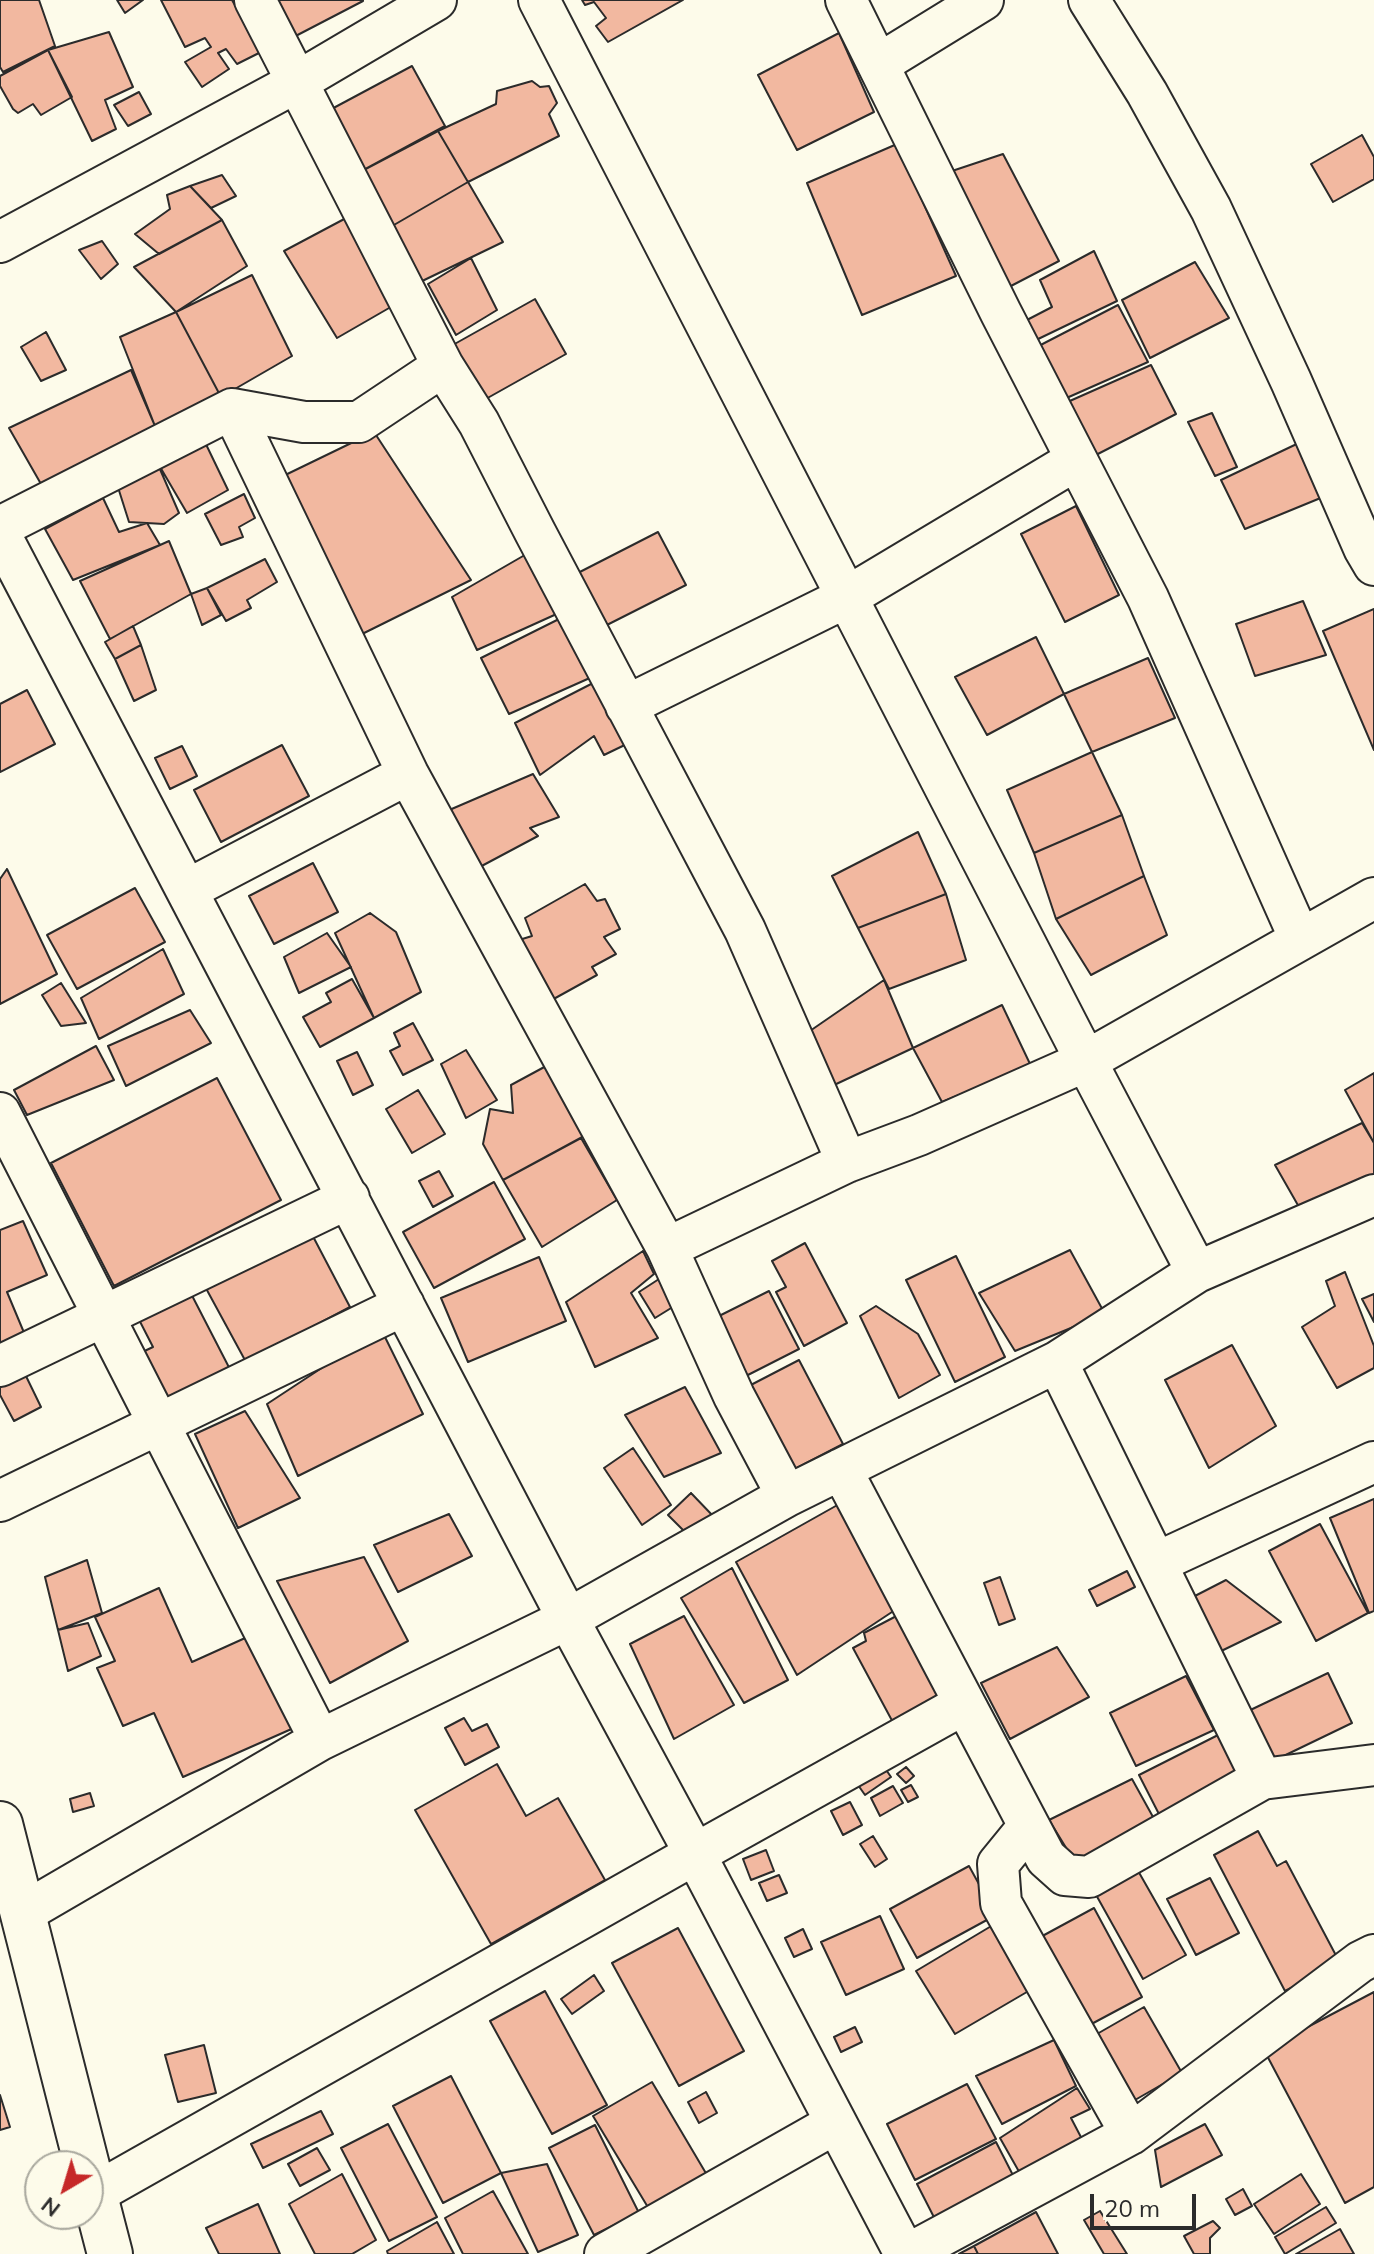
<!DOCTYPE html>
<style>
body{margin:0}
#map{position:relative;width:1374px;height:2254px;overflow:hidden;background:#fdfbea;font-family:Mulish,sans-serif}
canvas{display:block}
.north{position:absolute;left:24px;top:2150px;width:80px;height:80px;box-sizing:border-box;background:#fdfbea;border:2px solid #a9a89e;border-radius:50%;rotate:218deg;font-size:22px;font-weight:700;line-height:32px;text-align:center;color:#2b2b2b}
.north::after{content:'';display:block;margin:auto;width:28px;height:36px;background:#c62828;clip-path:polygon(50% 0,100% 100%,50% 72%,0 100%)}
.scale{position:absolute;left:1090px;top:2194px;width:106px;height:36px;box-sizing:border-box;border:4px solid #2b2b2b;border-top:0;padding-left:10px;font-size:24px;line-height:28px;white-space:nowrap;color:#2b2b2b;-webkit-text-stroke:6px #fdfbea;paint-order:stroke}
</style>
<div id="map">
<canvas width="1374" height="2254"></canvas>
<div class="north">N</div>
<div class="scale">20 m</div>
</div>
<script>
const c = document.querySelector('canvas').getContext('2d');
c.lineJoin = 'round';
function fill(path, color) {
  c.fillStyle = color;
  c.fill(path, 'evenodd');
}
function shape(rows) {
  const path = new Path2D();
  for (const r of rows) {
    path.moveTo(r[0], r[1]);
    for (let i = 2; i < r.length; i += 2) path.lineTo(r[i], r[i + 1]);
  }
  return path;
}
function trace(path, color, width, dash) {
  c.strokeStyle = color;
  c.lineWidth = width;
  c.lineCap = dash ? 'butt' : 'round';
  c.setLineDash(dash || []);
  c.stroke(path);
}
const building = shape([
 [0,0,39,0,55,46,3,72,0,67,0,0],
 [117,0,143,0,125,13,117,0],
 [161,0,232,0,261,52,237,64,226,49,218,53,229,69,202,87,185,62,211,47,205,38,185,47,161,0],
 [267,0,363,0,363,1,286,41,267,0],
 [582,0,683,0,608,42,596,26,606,18,594,2,585,5,582,0],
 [109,32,133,87,105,100,116,129,92,141,48,50,109,32],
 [839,33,874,112,797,150,758,75,839,33],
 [48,50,72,97,41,115,33,104,18,113,13,109,0,86,0,76,48,50],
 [412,66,445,126,358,173,326,112,412,66],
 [532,81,540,87,549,86,557,103,549,114,559,136,468,182,438,131,496,104,497,91,532,81],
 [139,92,151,114,128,126,114,105,139,92],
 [438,131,468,182,387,229,358,173,438,131],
 [1362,135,1374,157,1374,179,1333,202,1311,164,1362,135],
 [897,144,956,276,862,315,807,183,897,144],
 [1003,154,1059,261,1009,287,949,172,1003,154],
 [222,175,236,196,211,208,190,186,222,175],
 [468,182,503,242,416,284,387,229,468,182],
 [190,186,222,220,159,254,135,234,170,209,167,195,190,186],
 [348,217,396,304,337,338,284,251,348,217],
 [222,220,247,266,176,312,134,267,222,220],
 [102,241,118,264,101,279,79,250,102,241],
 [1094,251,1117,301,1034,341,1025,321,1052,307,1040,280,1094,251],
 [471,258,497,310,456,335,428,284,471,258],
 [1195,262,1229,318,1150,358,1122,300,1195,262],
 [252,275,292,356,221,397,176,312,252,275],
 [535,299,566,354,484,400,451,346,535,299],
 [1118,305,1148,362,1062,400,1029,351,1118,305],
 [176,312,221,397,155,426,120,337,176,312],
 [46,332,66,370,41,381,21,347,46,332],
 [1151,365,1176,414,1090,458,1063,404,1151,365],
 [131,370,155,426,45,491,9,428,131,370],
 [1212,413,1237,467,1215,476,1188,422,1212,413],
 [374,432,471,580,352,639,277,479,374,432],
 [202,436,228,490,187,513,156,460,202,436],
 [1303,441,1323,497,1245,529,1221,480,1303,441],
 [156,460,179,513,164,524,129,522,116,481,156,460],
 [244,494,255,518,239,527,243,537,221,545,205,514,244,494],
 [103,498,119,532,147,523,160,545,73,580,45,529,103,498],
 [1076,506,1119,595,1065,622,1021,534,1076,506],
 [658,532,686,585,597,630,570,577,658,532],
 [169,541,191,594,110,639,80,581,169,541],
 [530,552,561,612,477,650,452,597,530,552],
 [265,559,277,582,247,600,251,608,226,621,207,588,265,559],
 [207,588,221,615,202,625,191,594,207,588],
 [1303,601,1326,655,1255,676,1236,624,1303,601],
 [1374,609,1374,750,1323,631,1374,609],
 [565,616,592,677,509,714,481,658,565,616],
 [133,626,141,645,115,659,105,642,133,626],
 [1036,637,1064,694,987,735,955,677,1036,637],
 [141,645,156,690,134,701,115,659,141,645],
 [1148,658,1175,718,1092,752,1064,694,1148,658],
 [595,682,633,741,604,755,594,736,540,775,515,723,595,682],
 [27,690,55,744,0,772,0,704,27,690],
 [282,745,309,796,221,842,194,790,282,745],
 [182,746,197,776,170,789,155,758,182,746],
 [1092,752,1122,815,1034,853,1007,790,1092,752],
 [533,774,559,817,530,828,538,836,476,869,447,811,533,774],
 [1122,815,1144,876,1056,919,1034,853,1122,815],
 [918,832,946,894,858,928,832,876,918,832],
 [313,863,338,912,274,944,249,896,313,863],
 [7,869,57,974,0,1004,0,879,7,869],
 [1144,876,1167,935,1091,975,1056,919,1144,876],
 [585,884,597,901,605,899,620,929,604,937,616,954,592,967,597,975,550,1001,519,940,532,936,525,918,585,884],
 [135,888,165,942,77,989,47,935,135,888],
 [946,894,966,960,889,989,858,928,946,894],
 [370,913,396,932,421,992,374,1018,335,933,370,913],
 [327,933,351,967,299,993,284,957,327,933],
 [163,949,184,994,99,1039,81,998,163,949],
 [352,979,374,1018,320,1047,303,1017,331,1002,326,993,352,979],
 [884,980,913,1048,832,1086,807,1033,884,980],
 [61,983,86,1023,61,1026,42,995,61,983],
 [1002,1005,1031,1066,942,1102,913,1048,1002,1005],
 [190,1010,211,1043,126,1086,108,1046,190,1010],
 [413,1023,433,1060,403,1075,390,1051,400,1046,394,1033,413,1023],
 [96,1046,114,1080,27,1115,14,1090,96,1046],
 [466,1050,497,1100,466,1118,441,1064,466,1050],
 [357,1052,373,1085,353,1095,337,1061,357,1052],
 [548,1065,586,1135,503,1180,483,1144,490,1109,513,1113,511,1085,548,1065],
 [1374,1073,1374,1143,1345,1090,1374,1073],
 [217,1078,281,1200,114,1286,51,1163,217,1078],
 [418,1090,445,1134,412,1153,386,1109,418,1090],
 [1362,1123,1374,1143,1374,1188,1307,1221,1275,1165,1362,1123],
 [581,1138,617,1200,542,1247,503,1180,581,1138],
 [439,1171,453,1196,433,1207,419,1181,439,1171],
 [494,1182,525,1239,434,1288,403,1232,494,1182],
 [23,1221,47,1275,7,1292,25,1335,0,1346,0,1230,23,1221],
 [307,1225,350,1307,246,1362,202,1281,307,1225],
 [805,1243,847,1323,804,1346,776,1292,786,1287,772,1261,805,1243],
 [1070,1250,1105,1314,1015,1351,979,1293,1070,1250],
 [643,1251,654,1274,631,1293,658,1338,595,1367,566,1302,643,1251],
 [956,1256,1005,1357,955,1382,906,1280,956,1256],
 [539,1257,566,1321,468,1362,441,1298,539,1257],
 [1345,1272,1374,1346,1374,1368,1337,1388,1302,1327,1335,1306,1326,1281,1345,1272],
 [659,1279,676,1305,655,1318,639,1292,659,1279],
 [184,1280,235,1379,166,1414,136,1355,153,1347,132,1306,184,1280],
 [769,1291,799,1349,742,1378,713,1319,769,1291],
 [1374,1294,1374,1322,1362,1299,1374,1294],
 [876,1306,918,1334,940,1375,899,1398,860,1316,876,1306],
 [381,1329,423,1414,298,1476,267,1404,381,1329],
 [1232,1345,1276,1426,1209,1468,1165,1380,1232,1345],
 [799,1360,843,1444,789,1472,745,1388,799,1360],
 [24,1372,41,1407,14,1421,0,1395,0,1385,24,1372],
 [685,1387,721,1453,664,1477,625,1415,685,1387],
 [245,1411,300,1498,238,1528,195,1434,245,1411],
 [633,1448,671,1505,642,1525,604,1468,633,1448],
 [691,1493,714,1517,691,1538,668,1515,691,1493],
 [1374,1499,1374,1611,1369,1613,1330,1518,1374,1499],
 [841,1503,901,1606,797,1675,736,1562,841,1503],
 [449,1514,472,1556,398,1592,374,1545,449,1514],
 [1320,1524,1368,1613,1316,1641,1269,1551,1320,1524],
 [364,1557,408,1641,330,1683,277,1581,364,1557],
 [87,1560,102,1613,58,1630,45,1577,87,1560],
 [732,1568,788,1680,744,1703,681,1598,732,1568],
 [1127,1571,1135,1587,1097,1606,1089,1590,1127,1571],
 [1000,1577,1015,1619,999,1625,984,1583,1000,1577],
 [1226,1580,1281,1622,1213,1655,1189,1599,1226,1580],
 [159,1588,192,1662,254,1634,296,1727,183,1777,154,1713,123,1726,97,1668,115,1661,95,1617,159,1588],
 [904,1612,950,1700,896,1728,853,1648,866,1641,864,1633,904,1612],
 [684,1616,734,1705,674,1739,630,1644,684,1616],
 [88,1623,101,1656,68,1671,58,1630,88,1623],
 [1057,1647,1089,1697,1010,1739,981,1683,1057,1647],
 [1328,1673,1352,1723,1267,1764,1242,1714,1328,1673],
 [1186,1676,1214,1730,1136,1766,1110,1713,1186,1676],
 [464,1718,472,1731,487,1724,499,1747,465,1765,445,1728,464,1718],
 [1220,1734,1242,1779,1162,1820,1139,1775,1220,1734],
 [878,1758,891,1777,865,1795,851,1775,878,1758],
 [497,1764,526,1816,558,1798,605,1880,491,1944,415,1810,497,1764],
 [906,1767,914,1776,906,1783,897,1774,906,1767],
 [1132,1779,1158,1826,1076,1864,1049,1820,1132,1779],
 [911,1785,918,1797,908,1802,901,1790,911,1785],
 [893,1786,903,1803,880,1816,871,1798,893,1786],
 [90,1793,94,1806,73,1812,70,1799,90,1793],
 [850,1802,862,1825,843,1835,831,1811,850,1802],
 [1258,1831,1277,1866,1286,1861,1340,1963,1285,1991,1214,1855,1258,1831],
 [873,1836,887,1859,875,1867,860,1844,873,1836],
 [766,1850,774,1871,751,1880,743,1859,766,1850],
 [969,1866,996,1915,917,1958,890,1909,969,1866],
 [1137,1869,1186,1955,1143,1979,1095,1893,1137,1869],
 [779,1875,787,1893,767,1901,759,1883,779,1875],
 [1210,1878,1239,1933,1196,1955,1167,1899,1210,1878],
 [1094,1908,1142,1997,1084,2028,1035,1940,1094,1908],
 [880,1916,904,1969,846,1995,821,1942,880,1916],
 [993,1925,1032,1989,955,2034,916,1971,993,1925],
 [678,1928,744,2051,679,2086,612,1963,678,1928],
 [803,1929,812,1949,794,1957,785,1938,803,1929],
 [594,1975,604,1991,572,2014,561,1999,594,1975],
 [545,1991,607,2105,552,2134,490,2021,545,1991],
 [1374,1992,1374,2187,1345,2203,1264,2050,1374,1992],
 [1144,2007,1182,2073,1128,2104,1090,2038,1144,2007],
 [855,2027,862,2042,841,2052,834,2037,855,2027],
 [1054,2040,1076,2086,1002,2124,976,2076,1054,2040],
 [204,2045,216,2093,178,2102,165,2055,204,2045],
 [451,2076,501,2173,443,2203,393,2106,451,2076],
 [652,2082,707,2175,649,2209,593,2116,652,2082],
 [967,2084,996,2139,915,2180,887,2124,967,2084],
 [1077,2088,1090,2109,1071,2118,1083,2141,1026,2184,1000,2138,1077,2088],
 [706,2092,717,2113,699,2123,688,2102,706,2092],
 [0,2095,10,2127,0,2130,0,2095],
 [321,2111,333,2134,263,2168,251,2144,321,2111],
 [388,2124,437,2217,389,2241,341,2148,388,2124],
 [1205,2124,1222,2155,1161,2187,1155,2150,1205,2124],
 [595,2125,639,2213,594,2235,549,2148,595,2125],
 [996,2142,1020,2189,941,2231,917,2184,996,2142],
 [317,2148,330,2170,300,2186,288,2164,317,2148],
 [547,2164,578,2235,538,2252,501,2173,547,2164],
 [342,2174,376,2240,352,2254,315,2254,289,2204,342,2174],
 [1301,2174,1320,2204,1274,2234,1254,2204,1301,2174],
 [1243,2189,1252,2206,1235,2215,1226,2199,1243,2189],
 [493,2191,528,2254,463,2254,445,2218,493,2191],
 [258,2204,280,2254,219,2254,206,2228,258,2204],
 [1326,2207,1336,2223,1285,2254,1275,2237,1326,2207],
 [1100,2211,1127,2254,1104,2254,1084,2220,1100,2211],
 [1036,2212,1058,2254,978,2254,974,2246,1036,2212],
 [1213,2221,1220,2228,1210,2238,1210,2254,1194,2254,1184,2236,1213,2221],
 [437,2222,454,2254,388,2254,387,2251,437,2222],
 [1340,2229,1354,2254,1296,2254,1340,2229],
 [974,2246,978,2254,959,2254,974,2246]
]);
fill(building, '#f2b8a0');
trace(building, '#2b2b2b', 2);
const minor = shape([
 [255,0,443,366,479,423,535,532,745,930,847,1162],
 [539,0,1086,1061,1197,1272],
 [846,0,1001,313,1148,598,1300,939],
 [1089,0,1147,93,1211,209,1291,381,1364,548,1374,565],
 [879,64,983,0],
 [0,242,297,82,436,0],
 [232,409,408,774,667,1248,734,1396,787,1496],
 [0,527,232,409,304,422,359,422,443,366],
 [0,534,568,1619,695,1854,905,2254],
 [626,706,847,597,1076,460],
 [187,890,408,774],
 [0,1113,320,1740],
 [667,1248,847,1162,919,1135,1086,1061,1374,898],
 [1057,1362,1262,1779,1374,1765],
 [0,1366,349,1198],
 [841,1469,1046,1858,1065,1875,1089,1877,1262,1779],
 [0,1501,404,1305],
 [1156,1563,1374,1462],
 [1029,1826,998,1864,1001,1903,1131,2134],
 [23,1913,320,1740,568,1619,787,1496,1057,1362,1197,1272,1374,1195],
 [94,2194,695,1854,964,1704],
 [605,2254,836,2123],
 [908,2254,1131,2134,1360,1962,1374,1955]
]);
const major = shape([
 [0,1824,87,2166],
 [88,2169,110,2254]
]);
trace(minor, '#2b2b2b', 44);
trace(major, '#2b2b2b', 48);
trace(minor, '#fdfbea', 40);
trace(major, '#fdfbea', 44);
</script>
